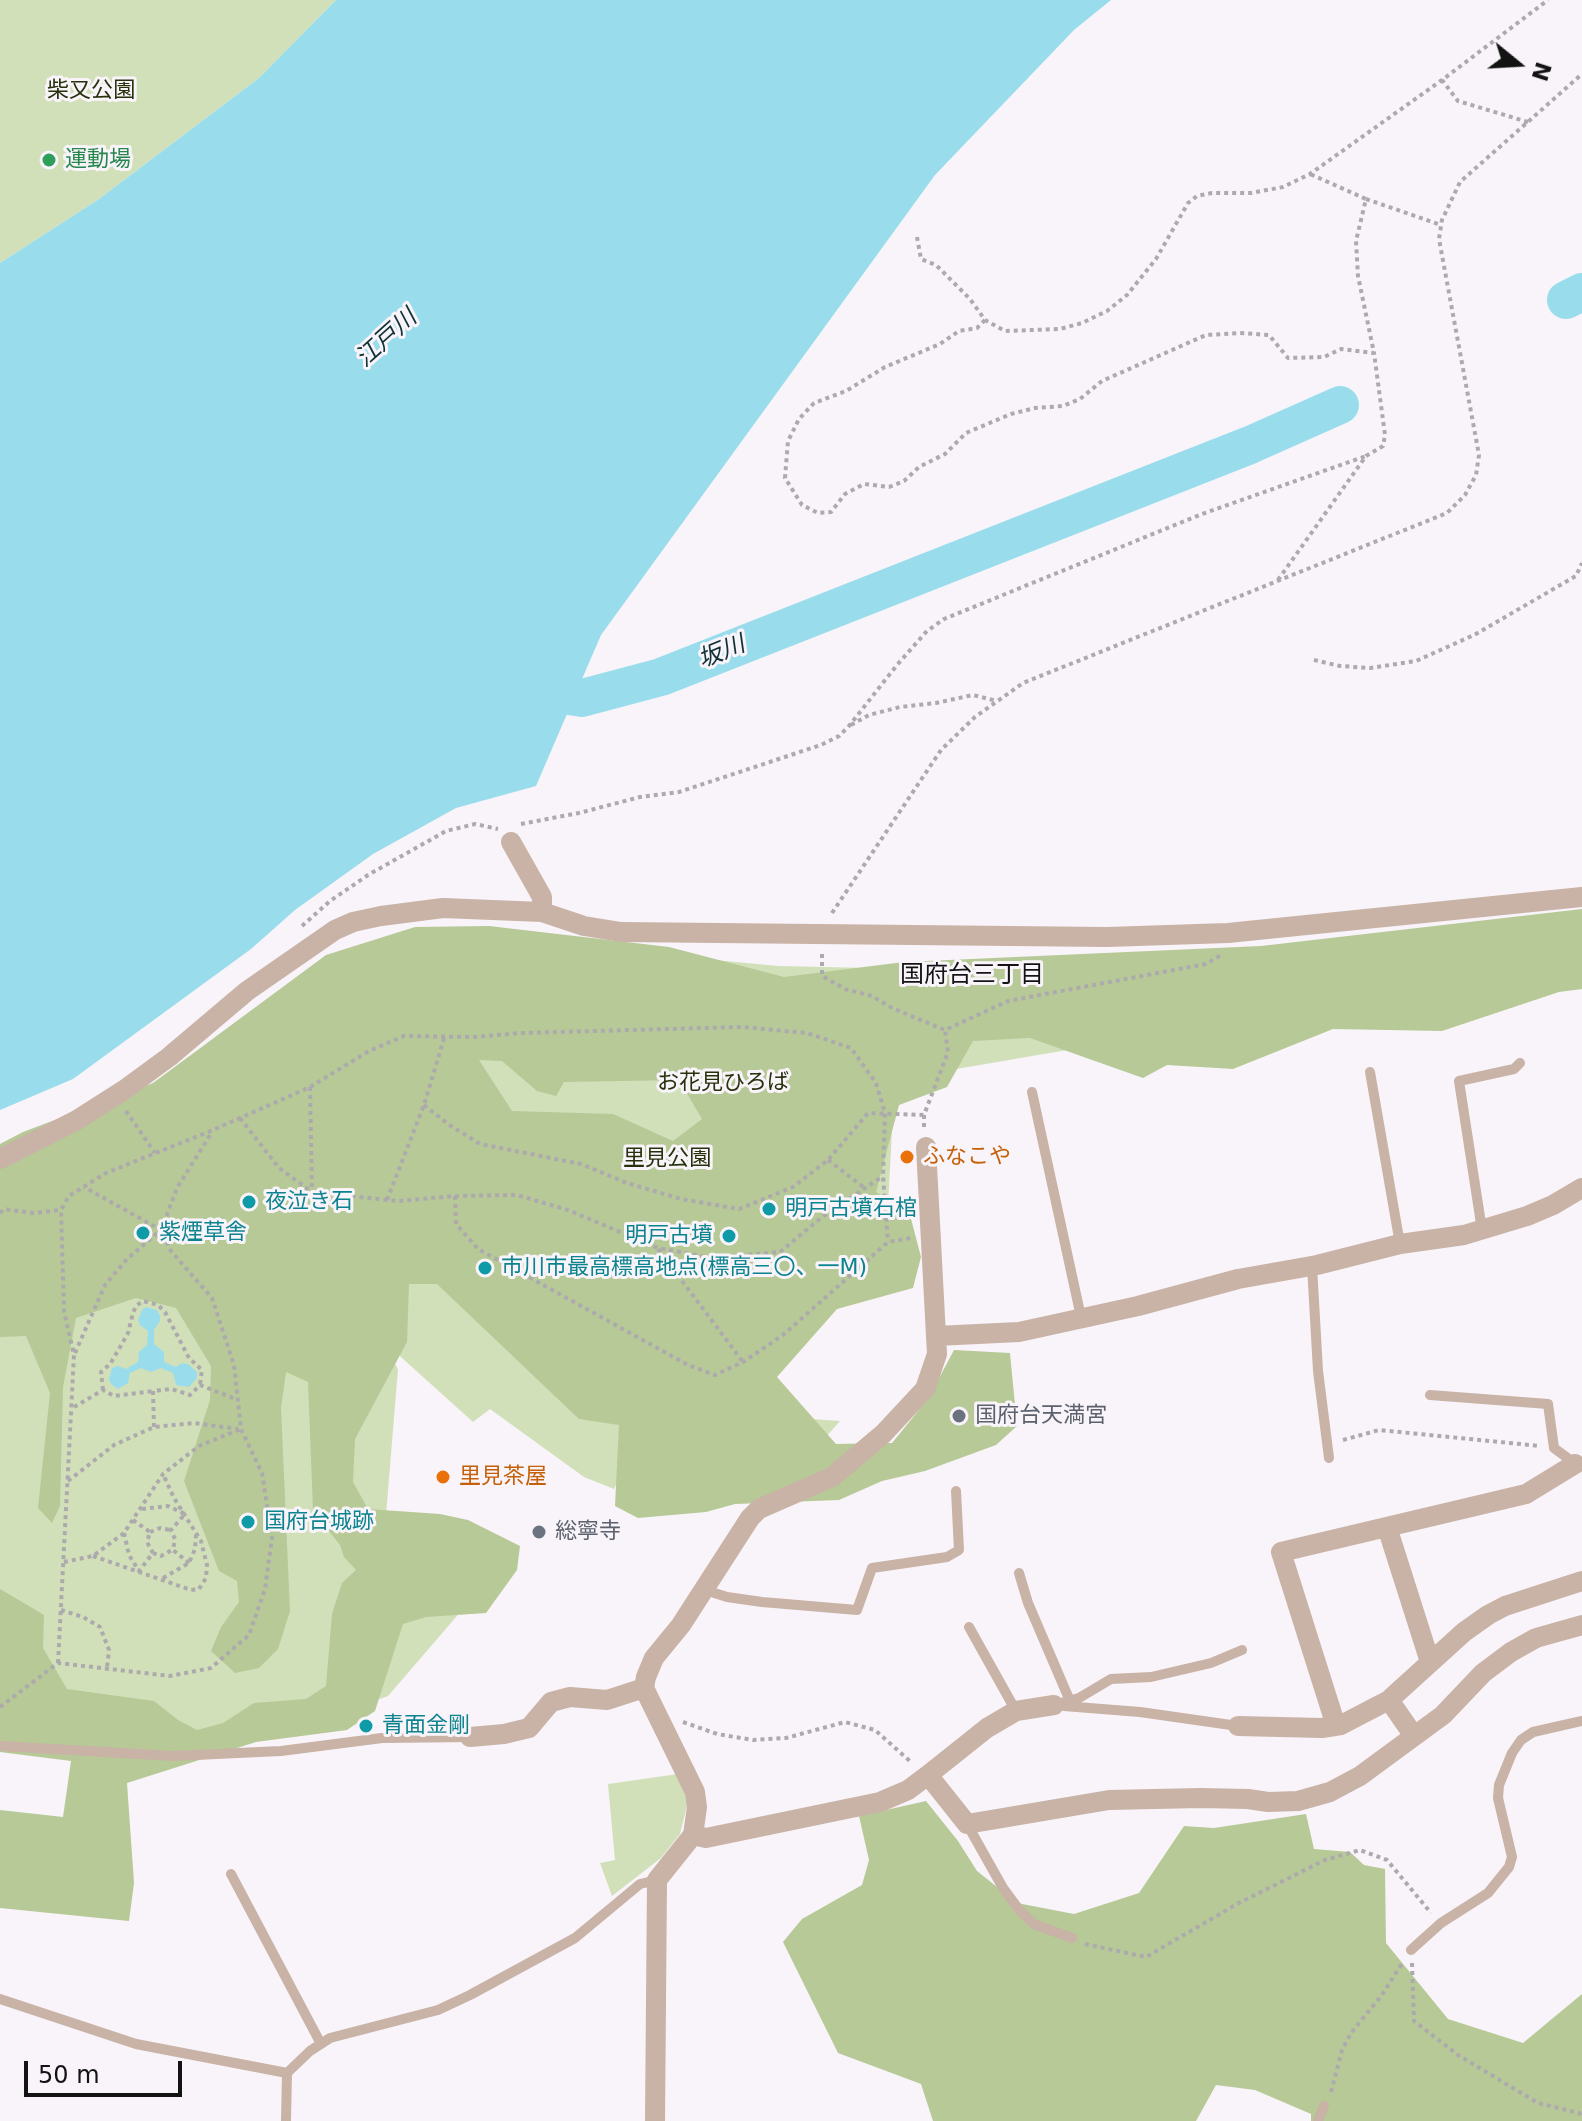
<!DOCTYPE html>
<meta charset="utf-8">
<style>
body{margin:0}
#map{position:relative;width:1582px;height:2121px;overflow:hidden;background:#f8f4f9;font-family:"DejaVu Sans",sans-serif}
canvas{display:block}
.north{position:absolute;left:1478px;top:24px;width:80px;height:80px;-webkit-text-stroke:6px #f8f4f9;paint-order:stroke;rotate:108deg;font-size:22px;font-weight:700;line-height:32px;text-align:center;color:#141314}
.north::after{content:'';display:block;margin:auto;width:28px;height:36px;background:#141314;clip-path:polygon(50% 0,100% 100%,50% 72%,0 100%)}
.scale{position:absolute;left:24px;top:2061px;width:158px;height:36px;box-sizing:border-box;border:4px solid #141314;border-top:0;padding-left:10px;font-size:24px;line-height:28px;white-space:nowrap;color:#141314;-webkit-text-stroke:6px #f8f4f9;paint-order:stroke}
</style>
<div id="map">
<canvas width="1582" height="2121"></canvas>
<div class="north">N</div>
<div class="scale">50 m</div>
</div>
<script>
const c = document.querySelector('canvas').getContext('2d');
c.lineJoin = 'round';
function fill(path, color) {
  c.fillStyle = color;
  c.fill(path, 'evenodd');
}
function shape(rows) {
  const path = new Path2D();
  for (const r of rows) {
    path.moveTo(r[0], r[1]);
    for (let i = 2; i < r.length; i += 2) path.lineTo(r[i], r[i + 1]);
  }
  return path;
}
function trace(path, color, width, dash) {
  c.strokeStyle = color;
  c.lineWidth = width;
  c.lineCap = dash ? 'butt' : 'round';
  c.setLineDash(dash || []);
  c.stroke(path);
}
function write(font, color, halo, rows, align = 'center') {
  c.font = font + ' "DejaVu Sans","Noto Sans JP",sans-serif';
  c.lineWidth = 6;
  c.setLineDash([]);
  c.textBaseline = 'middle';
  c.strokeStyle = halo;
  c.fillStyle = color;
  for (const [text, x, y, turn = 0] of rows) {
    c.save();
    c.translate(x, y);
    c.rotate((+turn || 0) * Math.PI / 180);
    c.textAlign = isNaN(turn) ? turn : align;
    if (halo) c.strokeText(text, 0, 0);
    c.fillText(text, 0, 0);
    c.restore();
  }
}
fill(shape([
 [0,0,336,0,259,78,99,199,0,263],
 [631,952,778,966,1058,972,1137,1038,939,1072,894,1092,887,1225,733,1365,752,1415,840,1421,811,1454,617,1483,614,1489,584,1477,490,1409,473,1422,381,1339,398,1369,386,1515,475,1595,388,1696,294,1730,258,1734,0,1724,0,1187],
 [678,1774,688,1802,680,1834,661,1858,612,1896,600,1863,615,1860,608,1784]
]), '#d1e0b9');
fill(shape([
 [1582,909,1582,989,1559,992,1442,1031,1333,1029,1233,1069,1167,1065,1143,1078,1030,1038,973,1041,947,1087,899,1105,876,1192,910,1215,921,1257,913,1288,837,1309,777,1377,836,1444,892,1443,928,1399,954,1350,1010,1353,1017,1426,996,1445,925,1471,882,1481,839,1500,735,1504,706,1512,638,1518,615,1506,619,1425,579,1419,437,1284,409,1284,407,1342,355,1439,353,1482,368,1509,440,1514,468,1520,520,1546,517,1570,486,1613,426,1617,403,1624,375,1711,347,1730,256,1742,127,1783,134,1883,129,1921,0,1908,0,1810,63,1817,71,1761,0,1752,0,1589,44,1615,43,1648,67,1689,154,1701,178,1720,197,1730,223,1723,254,1703,306,1699,326,1686,332,1614,342,1583,356,1570,344,1557,340,1545,313,1511,308,1382,286,1372,281,1408,290,1611,278,1649,259,1668,235,1673,211,1651,221,1627,239,1602,237,1581,219,1571,184,1481,210,1400,211,1366,176,1308,136,1298,76,1318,63,1387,60,1506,52,1523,38,1508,50,1393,26,1336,0,1337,0,1144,23,1132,153,1083,326,955,415,927,489,926,669,947,784,977,904,962,1261,946],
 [479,1060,502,1061,537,1091,556,1096,564,1082,679,1080,702,1119,673,1141,613,1114,512,1111],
 [926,1801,958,1841,977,1871,1017,1903,1074,1914,1139,1893,1184,1826,1214,1828,1306,1814,1314,1849,1350,1852,1364,1865,1385,1869,1386,1943,1448,2019,1523,2043,1582,1994,1582,2121,1311,2121,1311,2114,1255,2090,1216,2085,1196,2121,933,2121,921,2084,838,2053,783,1942,802,1919,862,1885,869,1860,859,1816]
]), '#b7c997');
fill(shape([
 [336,0,1111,0,1074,30,935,175,601,635,536,786,456,808,373,854,295,910,251,949,73,1079,0,1110,0,263,99,199,259,78],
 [146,1307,157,1310,160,1316,160,1321,154,1330,154,1344,164,1352,164,1362,176,1367,182,1363,188,1364,197,1372,197,1378,189,1387,176,1385,173,1373,161,1368,151,1372,141,1368,130,1373,128,1383,118,1389,111,1384,109,1379,112,1368,118,1366,126,1369,138,1362,139,1352,147,1345,148,1331,140,1325,138,1320,142,1310]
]), '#99ddec');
trace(shape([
 [1566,300,1582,292],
 [523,689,582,698,661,677,1250,445,1340,405]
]), '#99ddec', 38);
trace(shape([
 [1528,122,1458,101,1442,80,1548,0],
 [1366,199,1441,225],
 [917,237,921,259,936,265,970,299,985,320,1005,331,1060,329,1082,323,1107,311,1127,295,1156,259,1188,203,1197,196,1212,193,1251,193,1283,187,1310,174,1442,80],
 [985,320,977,328,959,331,940,344,885,367,846,391,814,403,799,419,788,441,785,478,802,505,818,513,831,512,845,494,864,484,889,487,904,481,919,467,945,454,966,433,1011,414,1035,408,1063,406,1080,399,1102,381,1206,335,1240,333,1269,335,1288,358,1324,357,1341,349,1374,353,1358,276,1356,241,1366,199,1310,174],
 [1278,580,1366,456,1383,446,1385,435,1374,353],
 [1314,660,1340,666,1370,668,1416,661,1474,635,1576,576,1582,563],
 [851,725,869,715,900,707,936,703,973,695,997,701],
 [521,824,579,813,640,797,679,792,821,745,839,736,849,726,897,665,927,631,944,619,1202,514,1366,456],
 [832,913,941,750,975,717,1023,683,1447,513,1465,495,1476,475,1479,455,1439,239,1442,220,1460,182,1582,74],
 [302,926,330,901,368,875,446,831,475,824,498,829],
 [822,954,822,976,845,989,872,996,892,1008,945,1030,1008,1001,1206,964,1223,954],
 [310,1087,312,1192],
 [424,1105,448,1124,480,1144,581,1164,627,1183,681,1199,739,1209,793,1187,828,1160,868,1113,924,1115],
 [126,1111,155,1153],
 [240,1118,279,1168,312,1192,398,1201,455,1196,517,1195,568,1210,658,1248,711,1258,780,1252,822,1217,883,1176],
 [924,1127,924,1115,948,1052,945,1030],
 [828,1160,866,1189],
 [455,1196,456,1224,478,1249,688,1365,715,1375,743,1362,783,1335,888,1242,911,1238],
 [387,1200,424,1105,445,1035],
 [0,1213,4,1209,33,1213,61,1210],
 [658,1249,743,1362],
 [75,1353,105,1285,127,1259,161,1230,84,1187],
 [103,1390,101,1372,110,1364,119,1349,128,1333,133,1313,136,1306,143,1301,158,1305,165,1312,189,1358,202,1370,200,1385],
 [74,1407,103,1390,114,1396,153,1391],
 [154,1427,153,1391,172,1389,190,1395,200,1385,238,1400],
 [1343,1440,1379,1430,1540,1446],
 [68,1481,114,1445,154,1427,194,1423,238,1429],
 [142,1509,168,1506,185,1514,171,1530,175,1539,173,1550,189,1563],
 [133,1520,150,1532,147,1542,153,1553],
 [150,1532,160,1528,170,1530],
 [124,1533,129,1555,139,1571,153,1553,161,1556,172,1550],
 [93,1556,191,1590,199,1589,206,1578,207,1565,201,1541,174,1498,163,1474],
 [64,1562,93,1556,124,1533,163,1474,199,1446,241,1429],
 [163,1578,189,1563,195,1549,196,1535],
 [61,1610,83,1617,100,1627,109,1650,107,1668],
 [58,1663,74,1355,64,1311,61,1210,69,1196,106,1173,213,1130,310,1087,369,1051,404,1036,475,1037,521,1033,742,1027,807,1033,851,1048,876,1083,885,1113,883,1176,888,1242],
 [0,1707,58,1663,170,1676,211,1668,249,1635,265,1589,272,1538,262,1473,241,1429,234,1365,212,1298,171,1251,161,1230,177,1188,212,1132],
 [683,1722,717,1734,753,1740,786,1738,845,1722,875,1730,912,1763],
 [1085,1944,1146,1957,1237,1904,1325,1860,1360,1850,1387,1860,1431,1913],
 [1412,1963,1414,2021,1458,2055,1538,2103,1579,2113,1582,2116],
 [1331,2092,1342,2050,1351,2033,1382,1995,1403,1962]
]), '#adaaae', 4, [4, 4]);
trace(shape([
 [1370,1072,1400,1244],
 [1032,1092,1081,1317],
 [1482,1230,1459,1081,1514,1069,1520,1063],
 [1312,1266,1318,1371,1329,1458],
 [1430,1395,1548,1404,1554,1448,1577,1465],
 [1019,1573,1028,1603,1070,1701],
 [705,1590,727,1597,762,1602,857,1610,872,1568,947,1557,959,1550,956,1491],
 [969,1627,1016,1711],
 [1054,1705,1079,1698,1111,1679,1151,1677,1211,1663,1242,1650],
 [1064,1706,1140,1712,1238,1726],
 [0,1746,174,1756,281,1751,382,1738,470,1737],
 [967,1824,1003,1888,1020,1911,1034,1924,1072,1938],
 [231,1874,321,2044],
 [1411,1950,1441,1923,1488,1893,1509,1867,1512,1857,1498,1798,1499,1785,1512,1753,1521,1740,1533,1732,1582,1721],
 [0,1999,136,2044,287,2073,310,2051,330,2038,438,2010,470,1995,575,1938,640,1884,657,1880],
 [286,2121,287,2073],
 [1318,2121,1324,2106]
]), '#c9b2a6', 10);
trace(shape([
 [511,842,542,897,542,912],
 [926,1147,936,1336],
 [0,1159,77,1120,124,1090,169,1057,247,991,335,930,353,922,381,916,443,908,542,912,584,926,621,932,1107,937,1228,933,1582,897],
 [1387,1527,1430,1662],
 [1389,1700,1414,1736],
 [1238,1726,1322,1728,1341,1725,1389,1700,1464,1632,1488,1615,1505,1606,1582,1581],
 [1336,1726,1281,1552,1526,1494,1575,1464],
 [470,1737,504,1734,529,1728,551,1702,570,1697,607,1700,644,1688],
 [928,1775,987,1728,1016,1711,1054,1705],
 [693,1835,706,1838,880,1802,908,1790,928,1775,967,1824,1109,1800,1201,1798,1248,1799,1268,1802,1298,1801,1330,1792,1360,1776,1443,1715,1483,1673,1511,1652,1536,1638,1582,1625],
 [655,2121,657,1880,693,1835,697,1807,695,1792,644,1688,646,1677,654,1658,681,1625,750,1518,759,1509,832,1477,883,1434,925,1389,937,1354,936,1336,1019,1332,1138,1306,1238,1279,1317,1265,1400,1244,1464,1235,1527,1216,1553,1205,1582,1188]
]), '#c9b2a6', 20);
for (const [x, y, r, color] of [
 [49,160,8,"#2e9e5b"],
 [907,1157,8,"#e8710a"],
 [249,1202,8,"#0f9aa8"],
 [769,1209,8,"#0f9aa8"],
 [143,1233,8,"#0f9aa8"],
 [729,1236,8,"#0f9aa8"],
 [485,1268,8,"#0f9aa8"],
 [959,1416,8,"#6b7280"],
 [443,1477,8,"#e8710a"],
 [248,1522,8,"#0f9aa8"],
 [539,1532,8,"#6b7280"],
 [366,1726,8,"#0f9aa8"]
]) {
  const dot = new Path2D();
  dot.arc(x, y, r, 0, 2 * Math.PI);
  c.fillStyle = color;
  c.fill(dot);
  trace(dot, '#f8f4f9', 3);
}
write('22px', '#27320c', '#f8f4f9', [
 ["柴又公園",91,91],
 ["お花見ひろば",723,1083],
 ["里見公園",667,1159]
]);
write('22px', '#27864d', '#f8f4f9', [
 ["運動場",65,160]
], 'left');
write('22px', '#c56008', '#f8f4f9', [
 ["ふなこや",923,1157],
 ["里見茶屋",459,1477]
], 'left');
write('22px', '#0d838f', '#f8f4f9', [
 ["夜泣き石",265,1202],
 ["明戸古墳石棺",785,1209],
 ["紫煙草舎",159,1233],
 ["明戸古墳",713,1236,"right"],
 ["市川市最高標高地点(標高三〇、一M)",501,1268],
 ["国府台城跡",264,1522],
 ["青面金剛",382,1726]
], 'left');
write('22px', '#5b616d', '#f8f4f9', [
 ["国府台天満宮",975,1416],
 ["総寧寺",555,1532]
], 'left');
write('italic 24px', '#0f3137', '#f8f4f9', [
 ["江戸川",387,339,-42],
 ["坂川",722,653,-22]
]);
write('24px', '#141314', '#f8f4f9', [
 ["国府台三丁目",972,976]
]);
</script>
